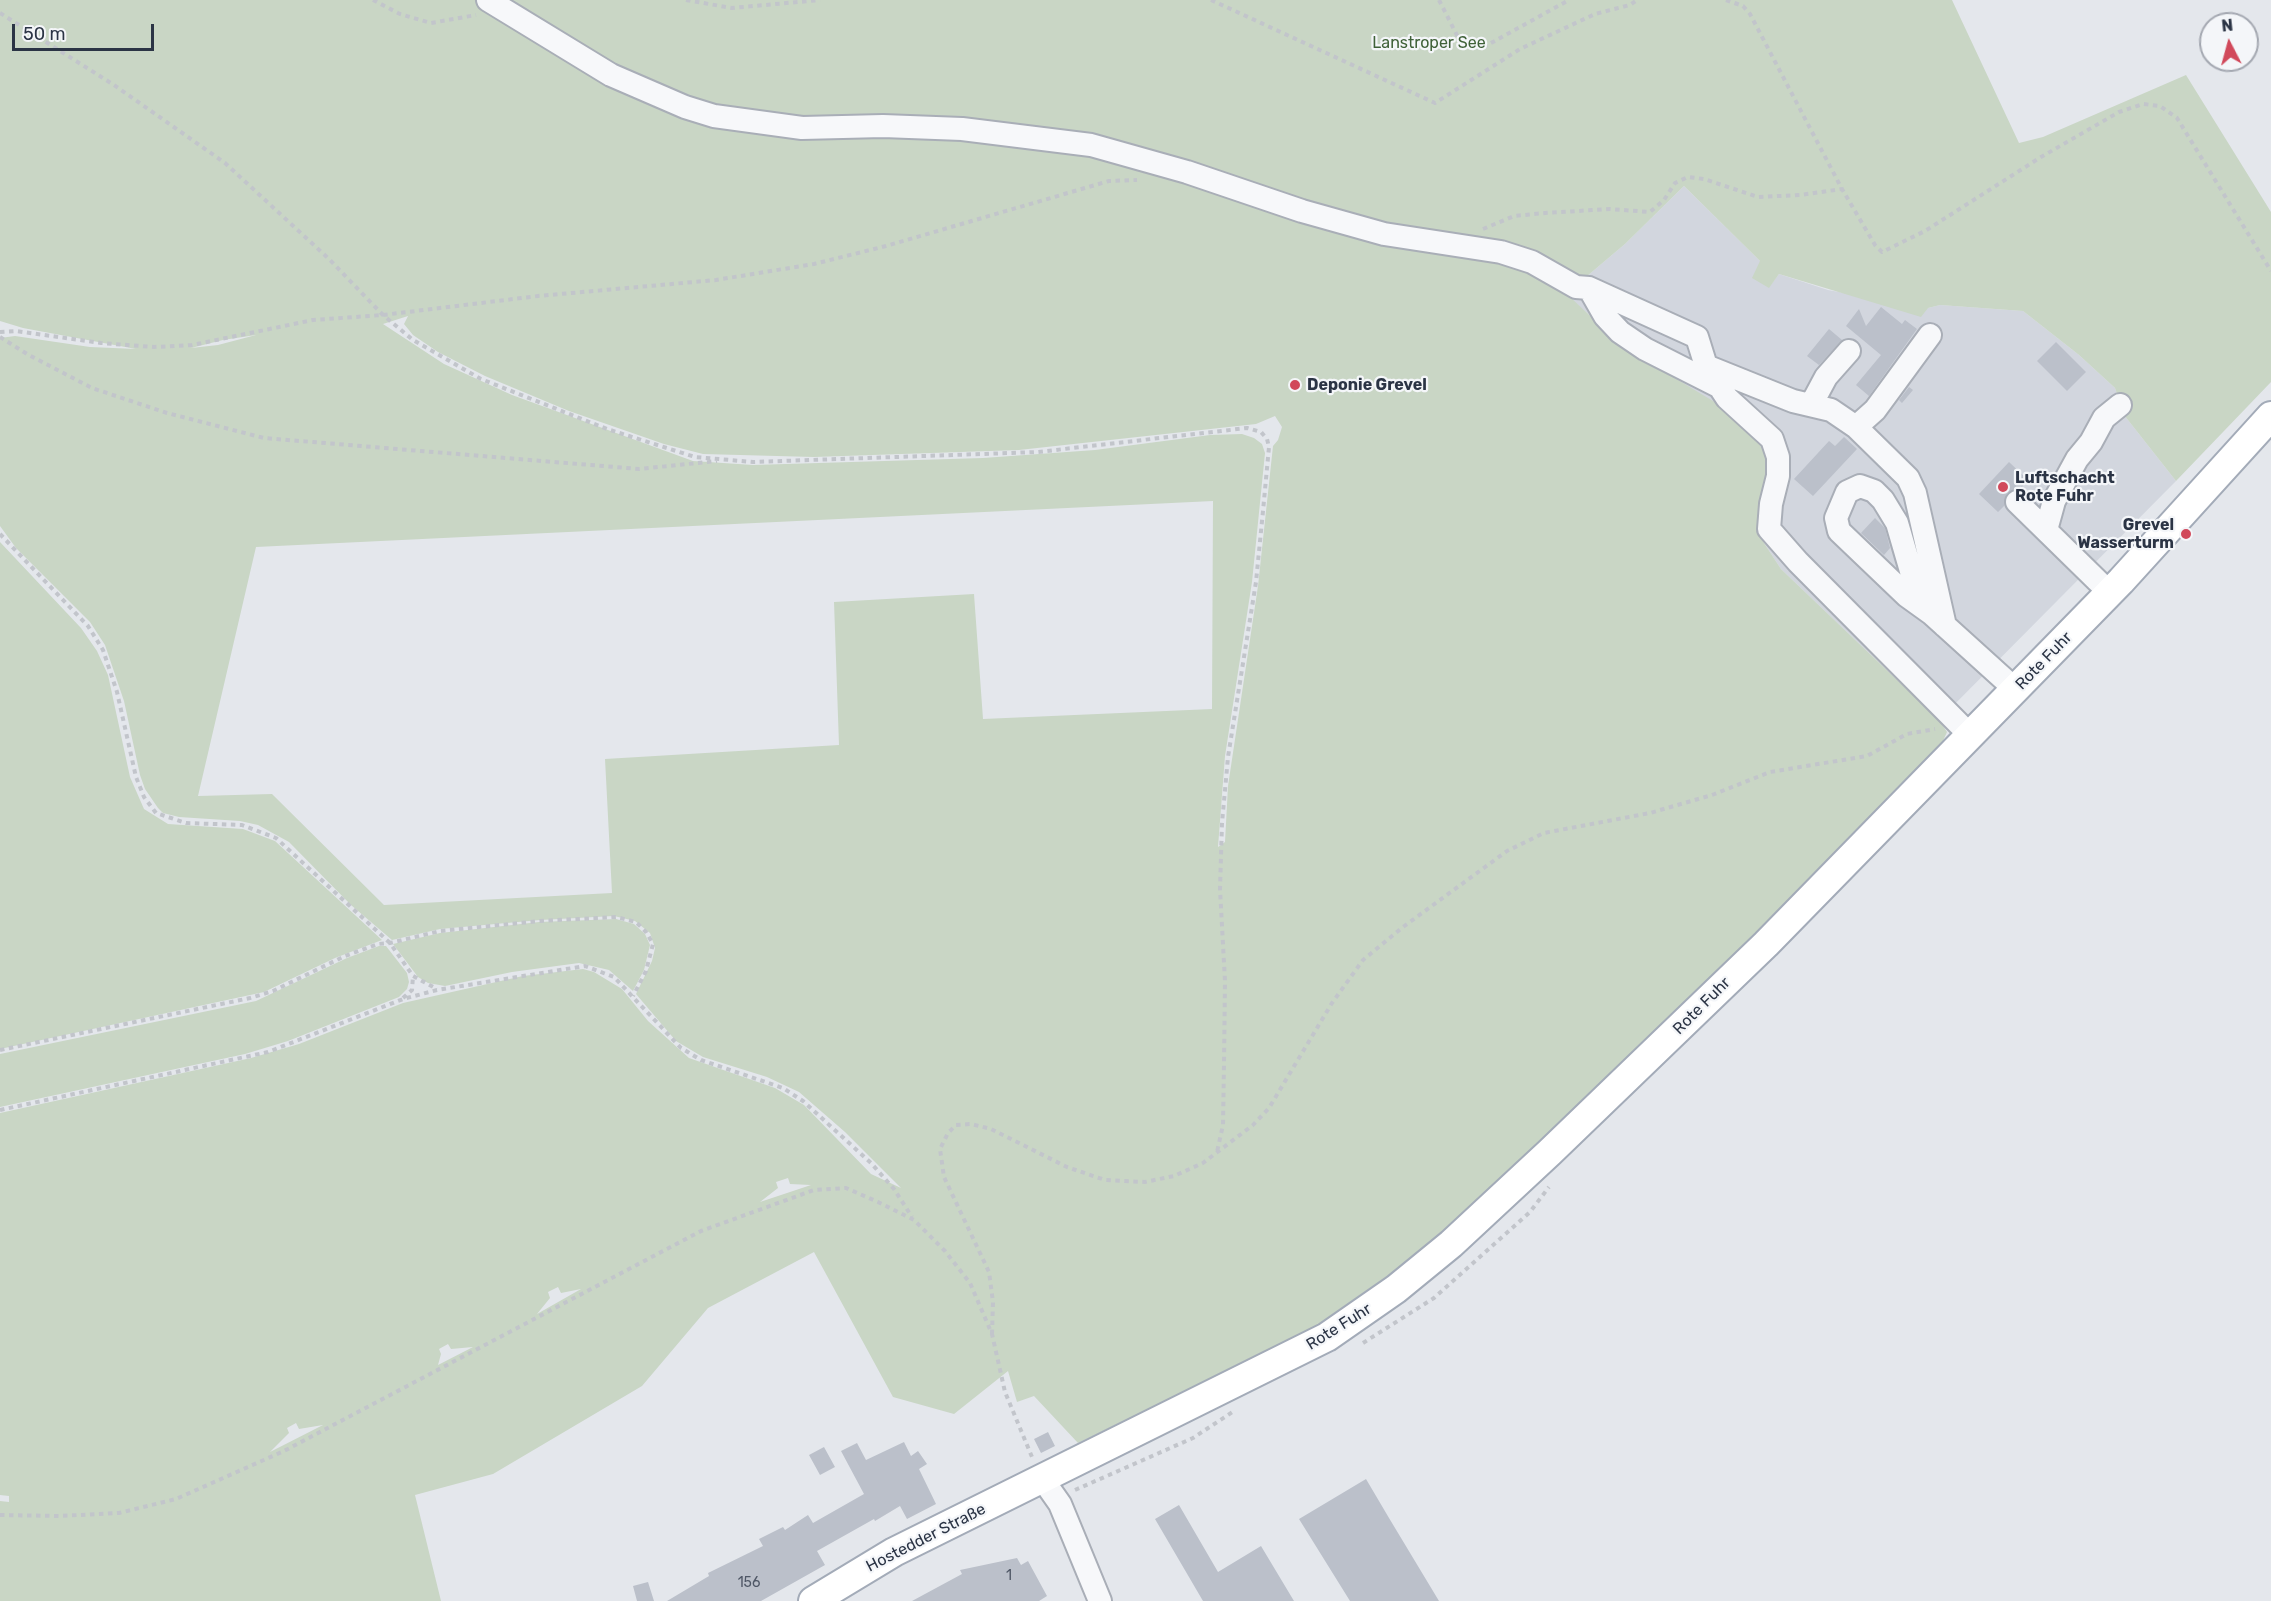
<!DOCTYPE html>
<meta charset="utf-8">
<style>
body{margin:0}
#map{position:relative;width:2271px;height:1601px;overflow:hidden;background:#e4e7ec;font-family:Rubik,sans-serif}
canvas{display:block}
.north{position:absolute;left:2199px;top:12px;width:60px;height:60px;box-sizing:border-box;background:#f4f6f9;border:2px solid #a4a8b1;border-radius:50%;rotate:354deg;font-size:16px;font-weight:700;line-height:24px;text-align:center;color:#2b3445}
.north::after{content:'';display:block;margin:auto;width:21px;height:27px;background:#d1495b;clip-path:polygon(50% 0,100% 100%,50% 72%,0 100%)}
.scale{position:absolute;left:12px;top:24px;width:142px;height:27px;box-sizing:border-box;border:3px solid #2b3445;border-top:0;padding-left:8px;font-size:18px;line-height:21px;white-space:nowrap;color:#2b3445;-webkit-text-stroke:4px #f4f6f9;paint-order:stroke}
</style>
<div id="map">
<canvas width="2271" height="1601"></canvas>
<div class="north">N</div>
<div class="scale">50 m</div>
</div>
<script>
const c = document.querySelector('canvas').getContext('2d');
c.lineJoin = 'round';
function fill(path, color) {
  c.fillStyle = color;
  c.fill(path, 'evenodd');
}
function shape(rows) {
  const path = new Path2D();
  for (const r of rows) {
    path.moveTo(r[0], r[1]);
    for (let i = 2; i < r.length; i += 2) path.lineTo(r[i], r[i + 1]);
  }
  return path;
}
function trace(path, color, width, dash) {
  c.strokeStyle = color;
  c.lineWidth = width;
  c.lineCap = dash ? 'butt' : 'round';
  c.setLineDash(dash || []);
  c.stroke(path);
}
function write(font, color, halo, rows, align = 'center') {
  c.font = font + ' Rubik,sans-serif';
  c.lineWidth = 4.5;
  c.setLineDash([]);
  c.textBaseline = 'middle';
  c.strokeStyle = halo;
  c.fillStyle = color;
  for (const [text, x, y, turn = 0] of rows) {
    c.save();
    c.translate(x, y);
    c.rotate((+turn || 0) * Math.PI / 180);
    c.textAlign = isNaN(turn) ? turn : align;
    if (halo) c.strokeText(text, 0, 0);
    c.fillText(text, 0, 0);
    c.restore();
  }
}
fill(shape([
 [1684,186,1760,261,1769,287,1779,274,1828,290,1928,308,1940,305,2023,311,2079,355,2115,388,2124,415,2176,481,1939,720,1781,569,1764,543,1760,517,1643,359,1569,298,1586,277,1625,244]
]), '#d2d6de');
fill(shape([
 [0,0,1952,0,2019,143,2043,137,2186,75,2271,212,2271,382,2176,481,2124,415,2115,388,2079,355,2023,311,1940,305,1928,308,1921,317,1779,274,1769,288,1752,278,1760,261,1684,186,1625,244,1586,277,1570,297,1613,337,1643,359,1718,404,1757,439,1767,459,1760,517,1764,543,1781,569,1939,720,1947,732,1936,756,1760,932,1581,1106,1407,1265,1324,1324,1078,1443,1034,1396,1017,1402,1008,1371,954,1414,893,1397,814,1252,708,1308,642,1386,493,1474,415,1495,441,1601,0,1601,0,1501,9,1502,9,1496,0,1495,0,1113,251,1058,299,1044,403,1003,523,976,583,969,594,972,622,989,648,1021,689,1058,775,1088,804,1105,871,1174,901,1188,845,1132,799,1092,767,1077,703,1057,676,1041,636,994,652,961,655,948,650,933,635,921,614,916,540,920,440,929,392,940,351,905,289,842,258,825,240,821,179,817,163,813,158,808,145,789,140,775,124,701,105,645,90,622,16,548,0,526,0,338,15,336,90,347,136,349,23,328,0,321],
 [408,316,404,324,413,335,438,352,485,376,569,411,664,444,703,454,814,457,1019,450,1256,424,1275,416,1282,427,1278,440,1273,446,1258,586,1228,786,1225,842,1218,847,1225,756,1252,582,1265,453,1262,444,1254,438,1242,434,1210,435,1095,450,983,458,753,465,693,461,512,395,444,364,383,324],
 [256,335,218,345,191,348,223,340],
 [1213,501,1212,709,983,719,974,594,834,602,839,745,605,759,612,893,384,905,272,794,198,796,256,547],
 [788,1178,790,1184,811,1185,760,1202,778,1188,776,1182],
 [558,1287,561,1293,581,1289,537,1314,550,1298,548,1292],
 [448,1344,451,1349,473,1347,438,1365,441,1354,439,1349],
 [296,1423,299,1429,323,1425,270,1452,289,1433,287,1428],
 [0,542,81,628,97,651,108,675,130,777,144,809,168,824,243,829,275,841,382,940,335,958,264,992,0,1049],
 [616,919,634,924,645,934,650,945,644,970,633,991,609,970,579,963,512,972,445,986,428,983,418,977,393,944,440,933,539,922],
 [379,946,386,946,407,973,409,982,407,989,399,997,288,1041,245,1054,0,1107,0,1054,256,1001,347,958]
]), '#c9d6c5');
fill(shape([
 [1881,307,1902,324,1905,320,1917,329,1869,396,1856,385,1881,355,1846,326,1859,309,1866,326],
 [1829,329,1842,340,1819,365,1807,356],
 [2056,342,2086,372,2067,391,2037,361],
 [1909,387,1913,390,1902,403,1899,400],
 [1844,437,1857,449,1813,496,1794,479,1829,441,1835,446],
 [2009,462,2028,480,2020,489,2007,493,2004,506,1998,512,1979,494],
 [1875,518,1885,528,1890,548,1884,555,1861,533],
 [1048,1432,1055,1446,1041,1453,1034,1439],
 [904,1442,911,1456,918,1451,927,1464,919,1469,936,1504,907,1519,900,1506,875,1521,874,1519,817,1551,825,1565,761,1601,667,1601,709,1576,708,1573,763,1546,759,1539,783,1527,785,1530,808,1515,813,1523,864,1494,841,1451,857,1443,866,1460],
 [824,1447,835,1467,820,1475,809,1455],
 [1366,1479,1389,1518,1439,1601,1350,1601,1299,1519],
 [1179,1505,1218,1572,1261,1546,1294,1601,1203,1601,1155,1519],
 [1017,1558,1021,1565,1028,1561,1047,1596,1039,1601,912,1601,962,1574,960,1570],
 [648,1582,654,1601,637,1601,633,1586]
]), '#bbc0ca');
const minor = shape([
 [488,0,611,75,685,107,714,116,802,128,883,126,962,129,1091,145,1187,172,1302,211,1384,234,1501,252,1532,262,1576,287,1589,288,1697,337,1706,366,1793,401,1831,410,1856,427,1908,478,1915,493,1945,626],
 [1589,288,1605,316,1620,332,1645,349,1718,386],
 [1706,366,1727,398,1772,439,1778,457,1778,476,1771,504,1769,529,1798,562,1971,736],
 [1811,405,1826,377,1849,351],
 [1856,427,1875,410,1930,335],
 [2017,502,2110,593],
 [2046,530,2054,501,2077,459,2091,442,2104,418,2120,405],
 [1932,614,1907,596,1839,531,1836,518,1847,492,1860,486,1874,491,1883,500,1897,523,1913,578,1932,614,2016,690],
 [1041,1477,1060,1504,1100,1601]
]);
const major = shape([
 [813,1601,894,1552,1327,1337,1396,1289,1451,1244,1550,1152,1766,944,2121,581,2271,416]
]);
trace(minor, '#a9aeb7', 26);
trace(major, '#a3abb8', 32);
trace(shape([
 [373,0,400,14,431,23,476,15],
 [686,0,732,8,820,0],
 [1211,0,1435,103,1520,49,1595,14,1630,5,1637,0],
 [1439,0,1462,45,1482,48,1569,0],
 [1726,0,1743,6,1750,14,1842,189,1875,245,1882,252,1925,231,2041,157,2119,112,2143,104,2160,106,2177,118,2271,271],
 [0,13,114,85,225,163,329,259,383,315,413,340,481,379,607,429,695,457,753,462,1038,452,1247,428,1261,432,1267,439,1269,447,1263,511,1256,582,1228,757,1222,823,1220,889,1225,981,1224,1064,1223,1125,1217,1152],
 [1483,229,1514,216,1545,213,1610,209,1650,212,1664,200,1675,183,1688,177,1704,179,1758,197,1800,195,1842,189],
 [0,332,16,331,101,343,154,347,192,345,313,320,383,315,538,296,716,280,814,264,886,246,1109,181,1137,180],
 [0,337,27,354,92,388,167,413,264,438,639,469,717,461],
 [0,534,88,626,103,650,117,692,136,777,144,797,156,813,186,823,242,825,276,838,390,943,413,976,437,989],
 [403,998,412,990,413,976],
 [0,1050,250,998,273,991,345,956,378,944,390,943,440,931,540,921,616,917,636,922,646,932,653,944,646,971,633,996],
 [0,1110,268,1052,403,999,437,990,585,966,614,977,681,1048,701,1060,783,1088,803,1101,871,1163,894,1189,912,1217],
 [992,1334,993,1302,989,1272,944,1177,940,1149,948,1133,956,1125,971,1124,991,1129,1067,1167,1105,1180,1145,1182,1174,1176,1203,1163,1253,1125,1269,1108,1332,1003,1363,960,1403,927,1507,851,1544,833,1650,813,1712,795,1770,772,1867,756,1907,734,1935,729],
 [1363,1343,1434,1298,1530,1212,1549,1187],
 [1075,1490,1193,1438,1234,1411],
 [0,1515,59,1516,119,1513,176,1499,284,1451,701,1231,814,1190,846,1188,878,1202,914,1220,945,1251,970,1283,992,1334,1005,1392,1032,1457]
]), '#c2c5cb', 4, [4.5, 4.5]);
trace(minor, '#f7f8fa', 22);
trace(major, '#fff', 28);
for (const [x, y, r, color] of [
 [1295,385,6,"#d1495b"],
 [2003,487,6,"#d1495b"],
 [2186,534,6,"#d1495b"]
]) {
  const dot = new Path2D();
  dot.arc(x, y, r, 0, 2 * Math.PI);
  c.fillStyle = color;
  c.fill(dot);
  trace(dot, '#f4f6f9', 2);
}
write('14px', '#4f5766', null, [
 ["1",1009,1576],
 ["156",749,1583]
]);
write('16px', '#3f6138', '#f4f6f9', [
 ["Lanstroper See",1429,43]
]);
write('bold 16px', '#2b3445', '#f4f6f9', [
 ["Deponie Grevel",1307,385],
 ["Luftschacht",2015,478],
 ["Rote Fuhr",2015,496],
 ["Grevel",2174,525,"right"],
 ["Wasserturm",2174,543,"right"]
], 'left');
write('16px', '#2b3445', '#f4f6f9', [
 ["Rote Fuhr",2044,661,-46],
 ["Rote Fuhr",1702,1006,-45],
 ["Rote Fuhr",1339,1327,-32],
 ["Hostedder Straße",926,1538,-27]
]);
</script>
